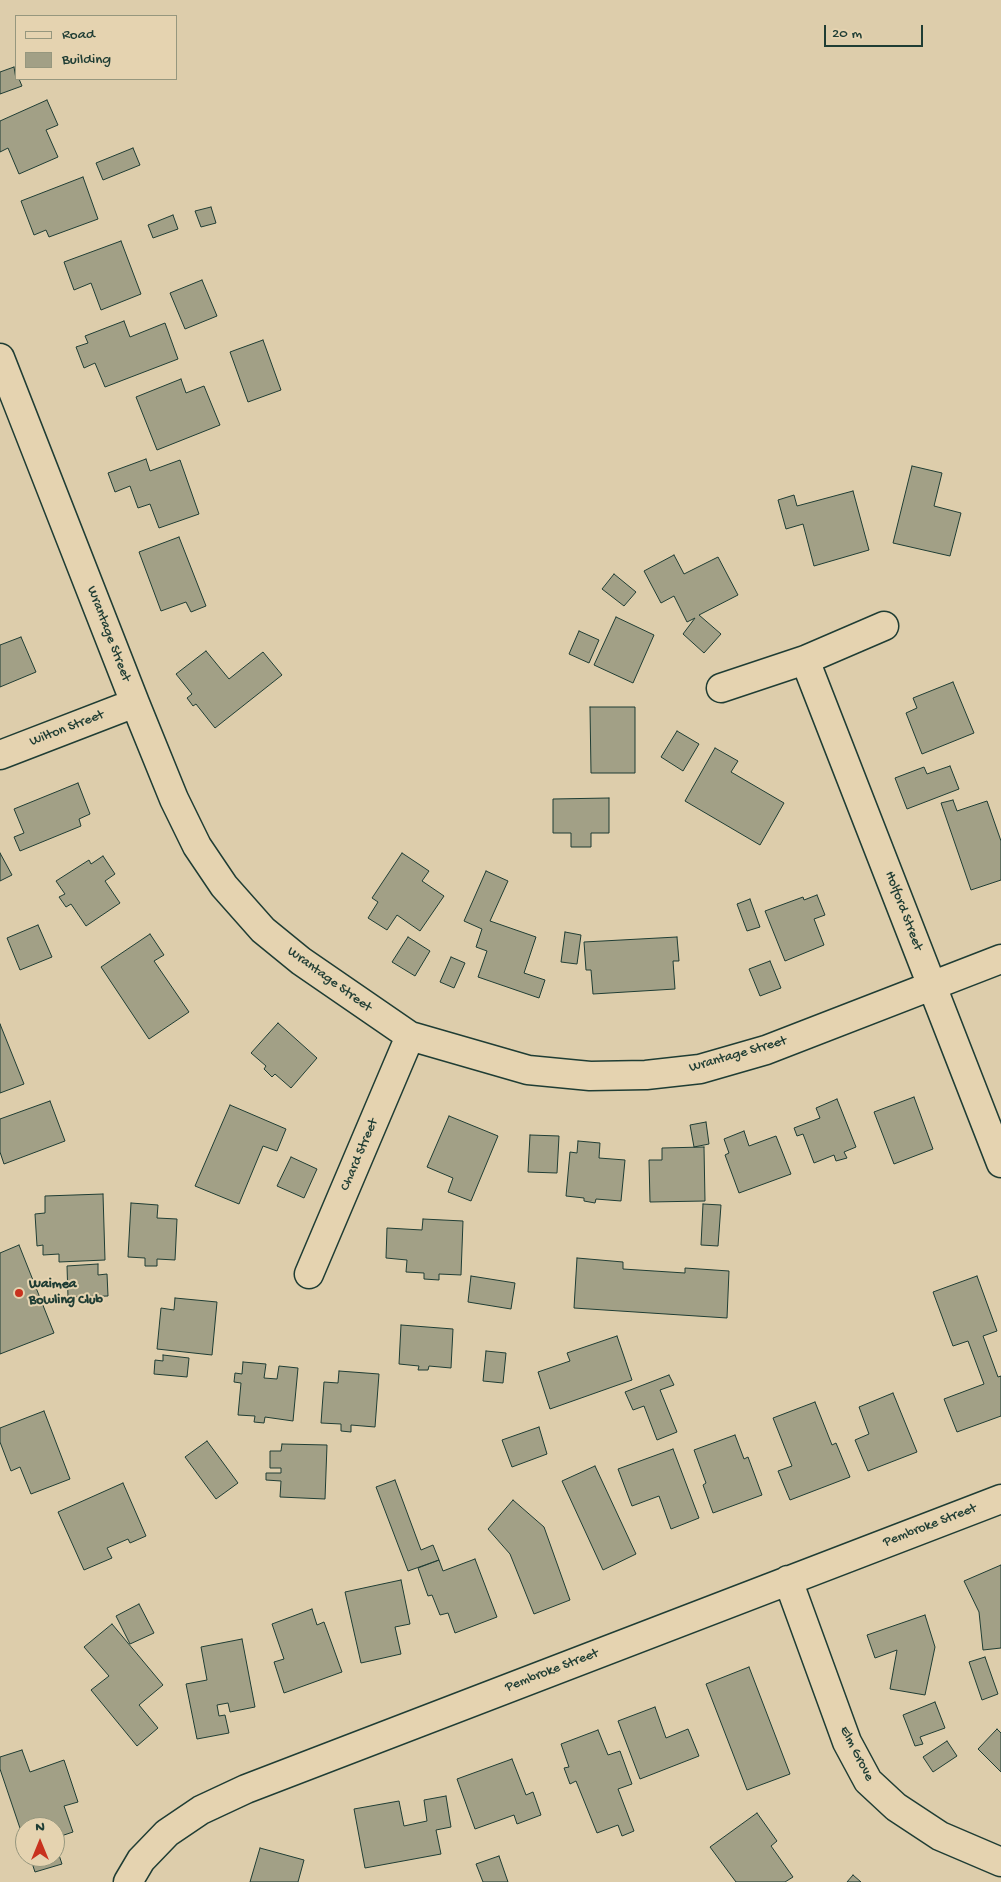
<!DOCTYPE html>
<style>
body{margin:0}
#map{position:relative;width:1001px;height:1882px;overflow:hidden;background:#ddcdab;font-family:"Gochi Hand",sans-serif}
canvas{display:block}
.legend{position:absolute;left:15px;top:15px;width:162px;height:65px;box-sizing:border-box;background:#e5d3b0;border:1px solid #96977e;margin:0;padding:6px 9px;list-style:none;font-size:15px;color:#1f3d34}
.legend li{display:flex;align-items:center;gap:10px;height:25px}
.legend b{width:25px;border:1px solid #96977e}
.north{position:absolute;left:15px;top:1817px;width:50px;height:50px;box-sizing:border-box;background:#e5d3b0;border:1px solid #96977e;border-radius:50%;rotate:0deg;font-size:14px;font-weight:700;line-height:20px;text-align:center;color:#1f3d34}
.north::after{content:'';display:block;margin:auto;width:18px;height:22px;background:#c8321e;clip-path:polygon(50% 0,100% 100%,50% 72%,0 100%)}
.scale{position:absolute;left:824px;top:25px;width:99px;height:22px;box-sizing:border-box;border:2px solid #1f3d34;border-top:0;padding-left:6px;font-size:15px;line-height:18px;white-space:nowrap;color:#1f3d34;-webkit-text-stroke:4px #e5d3b0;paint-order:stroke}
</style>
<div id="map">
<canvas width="1001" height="1882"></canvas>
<ul class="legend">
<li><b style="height:6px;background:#e5d3b0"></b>Road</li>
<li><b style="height:14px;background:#a2a086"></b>Building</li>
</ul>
<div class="north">N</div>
<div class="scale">20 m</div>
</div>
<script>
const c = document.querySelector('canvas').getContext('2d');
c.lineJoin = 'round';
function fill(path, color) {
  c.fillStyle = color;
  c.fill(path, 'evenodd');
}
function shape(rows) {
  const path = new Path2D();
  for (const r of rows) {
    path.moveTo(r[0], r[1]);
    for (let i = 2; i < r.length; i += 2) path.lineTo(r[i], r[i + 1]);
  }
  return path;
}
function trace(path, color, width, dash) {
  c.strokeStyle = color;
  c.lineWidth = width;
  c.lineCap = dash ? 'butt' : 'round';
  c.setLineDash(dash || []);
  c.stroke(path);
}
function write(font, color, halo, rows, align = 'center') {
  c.font = font + ' "Gochi Hand",sans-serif';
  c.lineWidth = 4;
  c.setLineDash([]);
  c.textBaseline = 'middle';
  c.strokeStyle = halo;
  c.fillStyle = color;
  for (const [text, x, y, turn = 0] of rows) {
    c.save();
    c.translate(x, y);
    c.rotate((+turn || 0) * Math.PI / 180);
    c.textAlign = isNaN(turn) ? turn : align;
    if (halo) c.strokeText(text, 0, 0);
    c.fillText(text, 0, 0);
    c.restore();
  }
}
const building = shape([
 [14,67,16,79,19,79,22,86,0,94,0,72,14,67],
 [47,100,58,125,46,130,58,157,19,174,8,148,0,152,0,121,47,100],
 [133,148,140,165,103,180,96,163,133,148],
 [83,177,98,219,49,237,46,230,34,235,21,201,83,177],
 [211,207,216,223,201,227,195,211,211,207],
 [173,215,178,229,153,238,148,225,173,215],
 [121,241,141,294,101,310,91,283,74,290,64,262,121,241],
 [202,280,217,316,185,329,170,293,202,280],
 [124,321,130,337,165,323,178,359,105,387,95,363,84,368,76,347,88,343,85,336,124,321],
 [263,340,281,390,248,402,230,352,263,340],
 [181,379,186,393,204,386,220,425,157,450,136,397,181,379],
 [146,459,150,471,180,460,199,514,159,528,150,504,138,508,130,486,115,492,108,473,146,459],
 [912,466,942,473,934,506,961,513,950,556,893,543,912,466],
 [853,491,869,550,814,566,803,524,786,529,778,500,794,495,797,506,853,491],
 [179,537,206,606,191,612,186,602,161,611,139,552,179,537],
 [674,555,684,574,718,557,738,595,699,615,721,634,704,653,683,634,695,618,687,622,674,596,661,603,644,571,674,555],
 [614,574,636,592,624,606,602,589,614,574],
 [616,617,654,635,633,683,594,665,616,617],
 [579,631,599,640,589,663,569,654,579,631],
 [21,637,36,672,0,687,0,645,21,637],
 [206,651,229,679,263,652,282,675,215,728,196,704,193,706,187,698,192,694,176,674,206,651],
 [953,682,974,733,922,754,906,713,917,708,913,698,953,682],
 [590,707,635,707,635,773,591,773,590,707],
 [677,731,699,744,683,771,661,757,677,731],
 [715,748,738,761,731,772,784,803,760,845,685,801,715,748],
 [950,766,959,789,907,809,895,778,924,767,927,774,950,766],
 [78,783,90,814,79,819,81,826,20,851,14,837,24,833,14,809,78,783],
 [609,798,609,833,591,833,591,847,571,847,571,833,553,833,553,799,609,798],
 [953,800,957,811,987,801,1001,841,1001,880,971,890,941,803,953,800],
 [0,853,12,875,0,881,0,853],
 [402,853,429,871,422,881,444,896,420,931,397,915,387,930,368,918,378,902,372,898,402,853],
 [103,856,115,874,105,881,120,903,86,926,71,904,66,907,59,897,65,894,56,881,89,860,91,864,103,856],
 [486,871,508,881,490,921,536,937,524,973,545,980,539,998,478,977,487,951,476,947,482,929,464,921,486,871],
 [817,895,825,915,814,919,824,945,785,961,765,911,803,897,804,900,817,895],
 [750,899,760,927,747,931,737,904,750,899],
 [38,925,52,957,20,970,7,938,38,925],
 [565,932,581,935,577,964,561,962,565,932],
 [150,934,164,955,154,961,189,1012,149,1039,101,967,150,934],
 [408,937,430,951,415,976,392,962,408,937],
 [677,937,679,961,673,961,675,989,593,994,591,970,586,970,584,942,677,937],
 [451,957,465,963,454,988,440,982,451,957],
 [770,961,781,988,760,996,749,969,770,961],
 [278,1023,317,1058,291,1088,275,1074,272,1077,264,1069,266,1066,251,1053,278,1023],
 [0,1024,24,1084,0,1093,0,1024],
 [914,1097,933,1149,894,1164,874,1112,914,1097],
 [837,1099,856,1147,844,1152,847,1158,836,1161,834,1155,814,1163,803,1134,797,1136,794,1128,820,1118,816,1108,837,1099],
 [50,1101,65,1141,4,1164,0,1152,0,1119,50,1101],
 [230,1105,286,1129,277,1151,263,1146,239,1204,195,1186,230,1105],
 [449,1116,498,1136,471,1201,448,1192,453,1178,427,1167,449,1116],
 [706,1122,709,1144,694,1147,690,1125,706,1122],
 [744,1131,749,1146,776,1136,791,1174,739,1193,725,1155,729,1153,724,1139,744,1131],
 [530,1135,559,1136,557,1173,528,1172,530,1135],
 [578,1141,600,1143,599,1158,625,1160,621,1201,596,1199,595,1203,584,1201,584,1198,566,1196,570,1152,577,1153,578,1141],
 [704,1147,705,1201,650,1202,649,1160,662,1160,662,1148,704,1147],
 [291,1157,317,1169,304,1198,277,1186,291,1157],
 [103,1194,105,1260,59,1262,59,1254,43,1255,43,1245,37,1246,35,1214,45,1213,45,1196,103,1194],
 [131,1203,158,1205,157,1218,177,1219,175,1260,157,1259,157,1266,145,1266,145,1258,128,1257,131,1203],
 [703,1204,721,1205,718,1246,701,1245,703,1204],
 [423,1219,463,1221,461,1275,439,1274,439,1280,424,1279,424,1273,406,1272,407,1260,386,1258,387,1228,422,1230,423,1219],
 [19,1245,54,1333,0,1354,0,1253,19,1245],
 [577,1258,623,1262,623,1269,685,1273,685,1268,729,1271,727,1318,574,1308,577,1258],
 [98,1264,98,1275,107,1274,108,1296,68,1297,67,1266,98,1264],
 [471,1276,515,1283,511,1309,468,1302,471,1276],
 [977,1276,997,1331,983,1336,998,1377,1001,1376,1001,1416,957,1432,944,1399,984,1384,968,1341,953,1346,933,1292,977,1276],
 [175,1298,217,1302,212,1355,157,1349,161,1308,174,1310,175,1298],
 [401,1325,453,1329,451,1368,429,1366,428,1370,418,1370,419,1366,399,1364,401,1325],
 [617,1336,632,1380,550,1409,538,1372,570,1361,567,1353,617,1336],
 [486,1351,506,1353,503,1383,483,1381,486,1351],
 [163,1355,189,1358,187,1377,154,1374,155,1360,163,1361,163,1355],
 [243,1362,266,1364,264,1378,277,1379,279,1366,298,1368,293,1421,265,1417,264,1423,254,1422,255,1416,238,1415,241,1383,234,1382,235,1373,242,1374,243,1362],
 [339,1371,379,1374,375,1427,351,1425,351,1432,341,1431,341,1424,321,1423,324,1382,338,1383,339,1371],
 [669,1375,674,1385,660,1390,677,1432,657,1440,644,1406,633,1410,625,1392,669,1375],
 [893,1393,917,1452,868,1471,855,1440,869,1434,859,1407,893,1393],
 [815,1402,832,1445,836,1443,850,1477,790,1500,778,1471,792,1466,773,1418,815,1402],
 [44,1411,70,1479,31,1494,20,1467,11,1471,0,1442,0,1428,44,1411],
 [539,1427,547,1454,512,1467,502,1440,539,1427],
 [735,1435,744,1459,748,1457,762,1495,713,1513,703,1485,706,1483,694,1450,735,1435],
 [207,1441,238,1483,216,1499,185,1457,207,1441],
 [282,1444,327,1445,325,1499,280,1497,281,1481,266,1480,266,1473,281,1473,281,1468,270,1468,270,1451,281,1451,282,1444],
 [673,1449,699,1518,671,1529,659,1496,632,1506,618,1469,673,1449],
 [595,1466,636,1554,603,1570,562,1481,595,1466],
 [395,1480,421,1550,433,1545,439,1560,408,1571,376,1487,395,1480],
 [123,1483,146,1536,130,1543,128,1539,107,1548,112,1558,84,1570,58,1512,123,1483],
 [513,1500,544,1527,570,1600,534,1614,510,1554,488,1529,513,1500],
 [475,1559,497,1617,455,1633,448,1613,440,1615,432,1595,428,1596,418,1568,439,1560,443,1571,475,1559],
 [1001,1565,1001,1648,983,1650,979,1612,964,1581,1001,1565],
 [401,1580,410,1624,395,1627,401,1654,361,1663,345,1592,401,1580],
 [139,1604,154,1633,130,1644,116,1616,139,1604],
 [312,1609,317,1625,324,1622,342,1672,284,1693,274,1662,284,1659,272,1624,312,1609],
 [925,1615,935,1647,925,1695,890,1689,897,1650,875,1658,867,1635,925,1615],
 [112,1624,163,1685,139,1705,158,1728,137,1746,91,1690,109,1676,84,1647,112,1624],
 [242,1639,255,1707,230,1712,228,1703,217,1705,219,1716,225,1715,229,1733,197,1739,186,1684,207,1680,201,1647,242,1639],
 [985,1657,998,1694,982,1700,969,1662,985,1657],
 [749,1667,790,1774,747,1790,706,1684,749,1667],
 [935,1702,945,1728,920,1737,923,1744,915,1746,903,1715,935,1702],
 [655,1707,666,1738,688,1729,699,1756,640,1779,618,1721,655,1707],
 [997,1729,1001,1733,1001,1772,978,1749,997,1729],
 [598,1730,608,1755,620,1751,632,1784,618,1789,634,1831,622,1836,618,1825,597,1833,576,1781,570,1784,564,1768,569,1767,561,1744,598,1730],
 [947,1741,957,1756,933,1772,923,1757,947,1741],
 [22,1750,30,1772,64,1760,78,1802,64,1806,73,1832,55,1838,55,1827,25,1827,25,1843,0,1769,0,1757,22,1750],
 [512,1759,526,1795,533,1792,541,1815,517,1824,514,1815,475,1829,457,1779,512,1759],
 [446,1796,451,1827,436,1830,441,1854,365,1868,354,1809,399,1801,404,1826,427,1821,424,1800,446,1796],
 [757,1813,777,1841,771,1846,793,1877,785,1882,736,1882,710,1847,757,1813],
 [55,1843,62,1864,35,1872,30,1857,55,1857,55,1843],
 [260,1848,304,1860,298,1882,250,1882,260,1848],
 [499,1856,508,1882,483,1882,476,1864,499,1856],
 [853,1875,861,1882,847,1882,853,1875]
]);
fill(building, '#a2a086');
trace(building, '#1f3d34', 1);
const street = shape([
 [0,358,135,703,174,799,197,846,224,886,263,930,301,961,410,1036,528,1070,590,1076,646,1075,700,1069,766,1050,1001,959],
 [805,660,1001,1163],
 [721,688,805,660,884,626],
 [0,755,135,703],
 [309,1274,410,1036],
 [788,1580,847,1742,868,1781,896,1807,940,1836,1001,1862],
 [128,1882,141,1860,167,1833,201,1810,246,1789,1001,1499]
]);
trace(street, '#1f3d34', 31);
trace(street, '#e5d3b0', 28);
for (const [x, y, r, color] of [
 [19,1293,5,"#c8321e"]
]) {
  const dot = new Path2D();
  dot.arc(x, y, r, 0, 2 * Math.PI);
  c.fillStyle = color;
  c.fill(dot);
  trace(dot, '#e5d3b0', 2);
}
write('14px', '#1f3d34', '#e5d3b0', [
 ["Wrantage Street",108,634,69],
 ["Wilton Street",67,729,-21],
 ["Holford Street",903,911,69],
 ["Wrantage Street",329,980,36],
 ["Wrantage Street",738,1055,-16],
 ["Chard Street",360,1155,-67],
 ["Pembroke Street",930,1526,-21],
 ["Pembroke Street",552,1671,-21],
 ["Elm Grove",856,1754,63]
]);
write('bold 14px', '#1f3d34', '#e5d3b0', [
 ["Waimea",29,1285],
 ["Bowling Club",29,1301]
], 'left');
</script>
